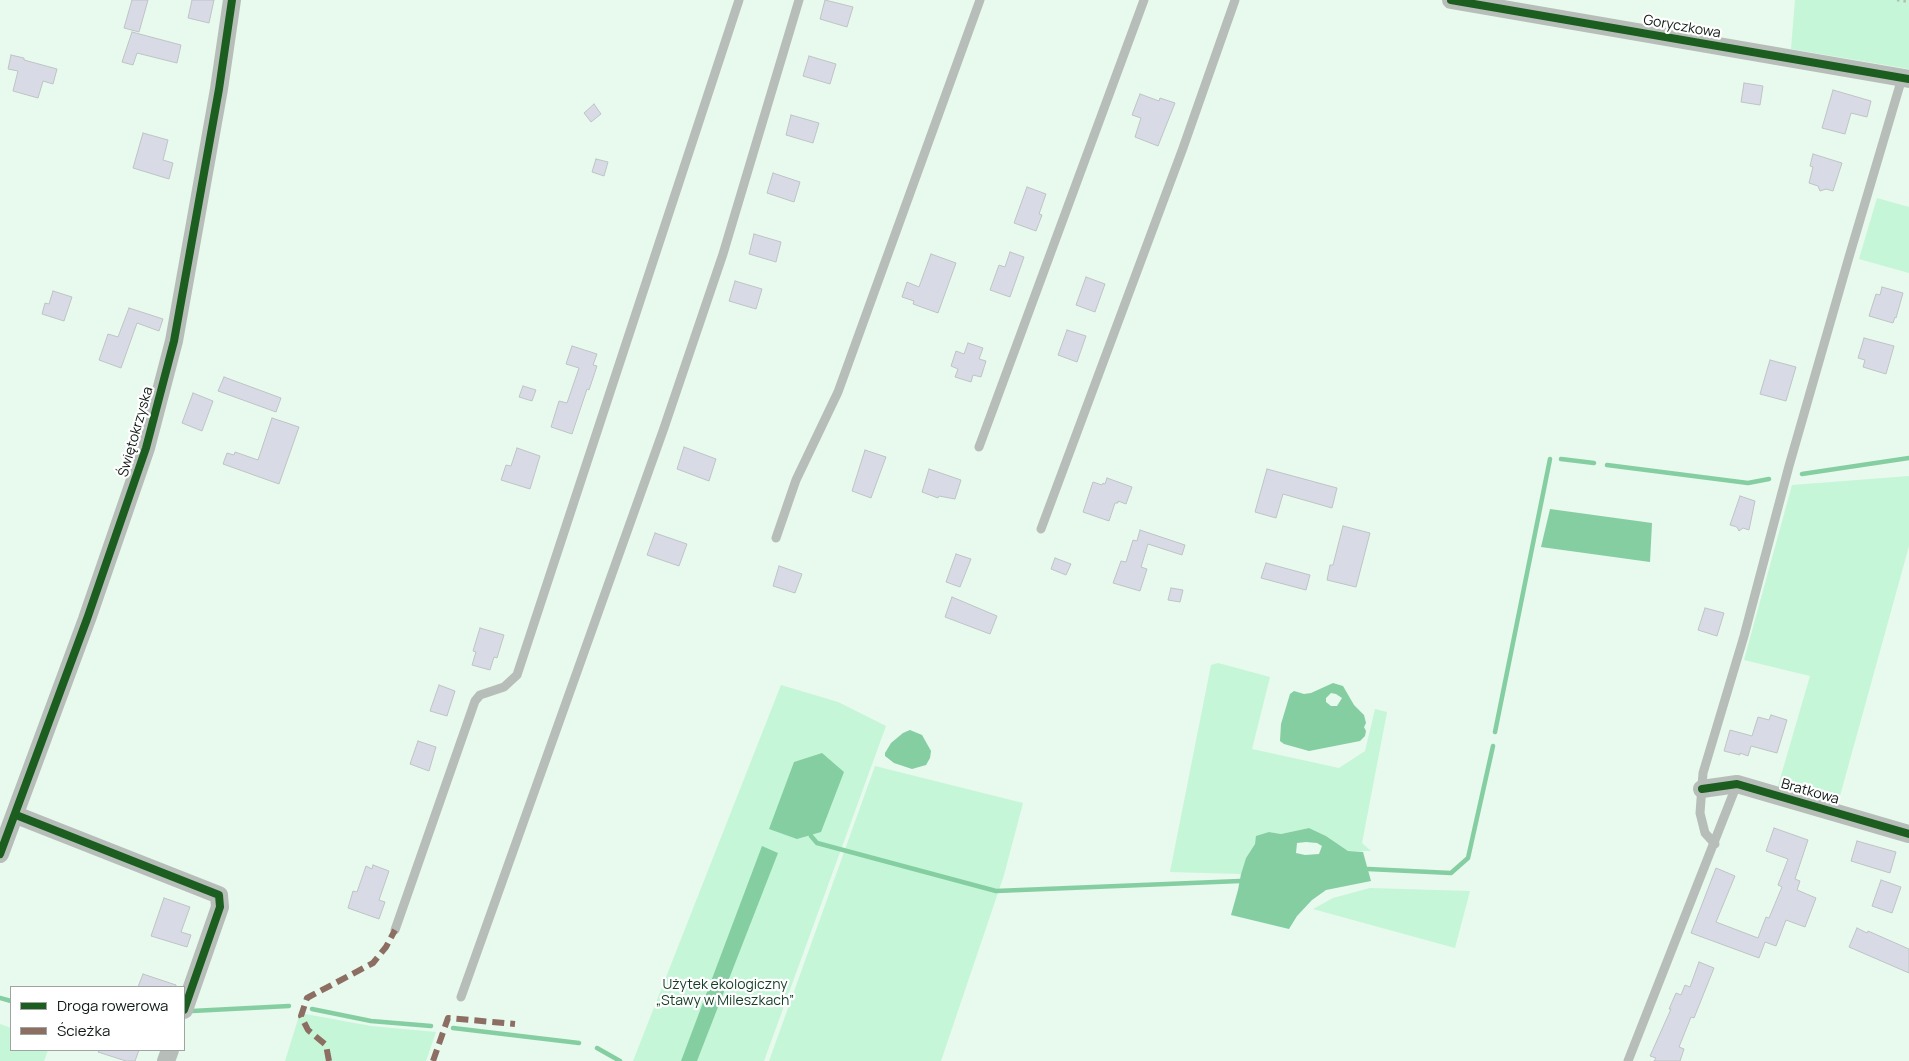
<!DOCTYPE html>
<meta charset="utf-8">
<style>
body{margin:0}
#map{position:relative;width:1909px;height:1061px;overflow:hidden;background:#e8f9ee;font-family:Manrope,sans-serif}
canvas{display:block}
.legend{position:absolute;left:10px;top:986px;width:175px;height:65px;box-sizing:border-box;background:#fff;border:1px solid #9fa3a1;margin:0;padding:6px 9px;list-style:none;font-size:15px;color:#101a14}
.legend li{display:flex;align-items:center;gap:10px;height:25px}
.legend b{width:25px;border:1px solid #9fa3a1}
</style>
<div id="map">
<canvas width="1909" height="1061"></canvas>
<ul class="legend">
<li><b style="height:6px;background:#1b5e20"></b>Droga rowerowa</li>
<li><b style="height:6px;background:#8d6e63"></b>Ścieżka</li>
</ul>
</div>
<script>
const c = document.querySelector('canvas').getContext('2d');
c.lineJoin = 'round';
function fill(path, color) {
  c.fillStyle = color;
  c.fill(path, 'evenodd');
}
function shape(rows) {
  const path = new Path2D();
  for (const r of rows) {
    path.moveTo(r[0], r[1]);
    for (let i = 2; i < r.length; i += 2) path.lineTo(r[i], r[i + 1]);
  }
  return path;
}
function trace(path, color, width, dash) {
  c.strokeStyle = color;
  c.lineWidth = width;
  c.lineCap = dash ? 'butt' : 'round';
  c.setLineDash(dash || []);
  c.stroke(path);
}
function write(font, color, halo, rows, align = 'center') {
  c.font = font + ' Manrope,sans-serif';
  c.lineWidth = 4.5;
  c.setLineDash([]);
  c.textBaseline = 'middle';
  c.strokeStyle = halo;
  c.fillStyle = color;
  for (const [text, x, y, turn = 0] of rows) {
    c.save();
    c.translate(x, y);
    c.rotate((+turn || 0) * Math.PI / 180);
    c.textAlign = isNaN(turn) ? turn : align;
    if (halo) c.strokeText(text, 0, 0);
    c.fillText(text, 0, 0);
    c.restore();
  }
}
fill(shape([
 [1795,0,1909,0,1909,69,1791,49],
 [1877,198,1909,207,1909,273,1859,259],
 [1909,476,1909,546,1838,803,1778,786,1810,676,1744,660,1792,485],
 [1218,663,1270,677,1252,749,1339,768,1365,751,1375,709,1387,712,1362,843,1371,851,1348,851,1326,836,1309,828,1281,834,1269,832,1255,844,1246,858,1241,874,1170,872,1211,665],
 [781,685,838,702,886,726,764,1061,633,1061],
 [875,766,1023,803,1004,875,941,1061,769,1061],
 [1370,888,1470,891,1455,948,1313,909,1333,898],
 [300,1013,371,1026,436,1032,426,1061,285,1061],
 [0,1024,11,1028,11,1050,48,1050,44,1061,0,1061]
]), '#c5f6d7');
fill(shape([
 [1550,509,1652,523,1650,562,1541,547],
 [1333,683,1343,686,1354,705,1364,715,1366,723,1364,727,1366,731,1365,736,1360,741,1309,751,1284,744,1280,741,1281,724,1290,694,1294,691,1304,694,1311,693],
 [1331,693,1336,694,1342,698,1337,706,1331,706,1326,702,1326,698],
 [910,730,922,735,931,751,930,758,926,765,912,769,894,763,885,756,885,753,891,743,903,733],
 [822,753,844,772,821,832,797,839,769,829,794,762],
 [1309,828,1326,836,1348,851,1363,852,1371,881,1326,890,1312,900,1297,916,1289,929,1231,915,1238,890,1241,874,1246,858,1255,844,1256,836,1269,832,1281,834],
 [1306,842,1317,843,1322,846,1319,854,1305,855,1296,853,1297,843],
 [762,846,778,853,697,1061,681,1061]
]), '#84cea2');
trace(shape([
 [1561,459,1594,463],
 [1607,465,1748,483,1769,479],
 [1802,474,1909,458],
 [1495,732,1550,459],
 [811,836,817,843,996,891,1240,881],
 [1368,869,1451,873,1468,858,1493,746],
 [0,998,11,1001],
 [312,1009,371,1021,431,1026],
 [192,1011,289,1006],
 [453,1028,579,1043],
 [597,1048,620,1061]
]), '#84cea2', 4.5);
const building = shape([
 [132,0,148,0,139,32,124,28,132,0],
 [192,0,214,0,209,23,188,18,192,0],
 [825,0,853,7,847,27,820,19,825,0],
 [132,32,181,45,177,63,137,53,133,65,122,62,132,32],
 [11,55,24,58,24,60,57,69,53,84,43,81,38,98,13,91,18,71,8,69,11,55],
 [809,56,836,64,830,84,803,76,809,56],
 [1744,83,1763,86,1760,105,1741,102,1744,83],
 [1833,90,1871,101,1867,117,1851,113,1845,134,1822,128,1833,90],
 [1140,94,1159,101,1160,98,1175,103,1158,146,1135,137,1141,118,1132,115,1140,94],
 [594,104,601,114,591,122,584,113,594,104],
 [791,115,819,123,813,143,786,135,791,115],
 [143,133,168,140,163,160,173,163,169,179,133,168,143,133],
 [1813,154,1842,163,1833,191,1826,189,1820,191,1818,186,1809,183,1813,167,1810,166,1813,154],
 [596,159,608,162,604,176,592,172,596,159],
 [773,173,800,182,794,202,767,193,773,173],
 [1027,187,1046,194,1039,214,1042,215,1036,231,1014,223,1027,187],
 [754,234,781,242,776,262,749,254,754,234],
 [1010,252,1024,257,1010,297,990,290,999,265,1005,267,1010,252],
 [931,254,956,263,938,313,913,304,914,301,902,297,907,282,919,287,931,254],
 [1086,277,1105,284,1095,312,1076,305,1086,277],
 [735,281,762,289,756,309,729,301,735,281],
 [1882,287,1903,293,1896,318,1895,317,1893,323,1869,316,1876,294,1880,295,1882,287],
 [53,291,72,297,64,321,42,314,45,303,49,304,53,291],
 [129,308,163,319,159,331,137,323,121,368,99,360,108,334,118,337,129,308],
 [1067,330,1086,336,1077,362,1058,355,1067,330],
 [1864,338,1894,346,1886,374,1863,367,1865,360,1858,358,1864,338],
 [968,343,983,348,979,359,986,361,981,377,973,375,971,382,955,377,958,369,951,366,956,351,964,354,968,343],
 [572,346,597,354,593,365,597,366,589,390,587,389,572,434,551,427,559,401,567,403,579,368,566,364,572,346],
 [1770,360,1796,367,1786,401,1760,394,1770,360],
 [224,377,281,398,276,412,218,391,224,377],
 [523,386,536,390,532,401,519,397,523,386],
 [193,393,213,401,202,431,182,423,193,393],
 [272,418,299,427,279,484,223,464,227,453,234,455,235,452,258,460,272,418],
 [684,447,716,459,709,481,677,469,684,447],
 [517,448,540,456,530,489,501,480,506,465,511,466,517,448],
 [865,450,886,457,871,498,852,491,865,450],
 [929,469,961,480,955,499,939,496,938,498,922,492,929,469],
 [1267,469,1337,488,1332,508,1283,494,1276,518,1255,512,1267,469],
 [1107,478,1132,487,1126,504,1118,501,1118,503,1115,503,1109,521,1083,512,1093,482,1102,485,1103,483,1105,484,1107,478],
 [1740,496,1755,501,1749,530,1743,528,1739,531,1737,527,1730,525,1740,496],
 [1343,526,1370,533,1356,587,1327,580,1330,565,1333,565,1343,526],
 [1140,530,1185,545,1182,555,1148,544,1141,567,1147,569,1140,591,1113,583,1121,561,1126,562,1133,540,1137,541,1140,530],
 [655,533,687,544,679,566,647,555,655,533],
 [956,554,971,559,960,587,946,582,956,554],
 [1055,558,1071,564,1066,575,1051,569,1055,558],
 [1266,563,1310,575,1306,590,1261,578,1266,563],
 [779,566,802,574,795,593,773,586,779,566],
 [1171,588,1183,590,1180,602,1168,600,1171,588],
 [952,597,997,616,990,634,945,617,952,597],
 [1705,608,1724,613,1717,636,1698,630,1705,608],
 [480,628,504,635,497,658,494,657,490,670,472,665,476,652,473,651,480,628],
 [439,685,455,691,447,716,430,711,439,685],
 [1771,715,1787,720,1777,753,1751,746,1748,756,1740,753,1740,755,1724,751,1730,730,1752,736,1758,717,1769,720,1771,715],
 [418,741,436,747,429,771,410,764,418,741],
 [1774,828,1808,840,1795,879,1800,881,1797,890,1816,898,1805,927,1786,920,1776,946,1765,942,1759,958,1691,933,1716,868,1735,876,1716,922,1758,938,1766,917,1769,918,1782,887,1778,885,1788,859,1766,851,1774,828],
 [1857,841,1896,852,1890,873,1851,861,1857,841],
 [373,865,389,871,379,900,385,902,379,919,348,908,353,891,357,892,366,866,372,869,373,865],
 [1881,880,1901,887,1892,913,1872,906,1881,880],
 [164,898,190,907,181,932,191,935,187,947,151,936,164,898],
 [1857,928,1867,933,1868,931,1909,949,1909,973,1849,947,1857,928],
 [1699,962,1714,968,1694,1018,1691,1017,1679,1047,1684,1049,1680,1061,1654,1061,1656,1058,1650,1056,1671,1009,1669,1009,1676,993,1681,995,1685,985,1690,987,1699,962],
 [143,974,176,985,176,987,138,987,143,974],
 [99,1050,139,1050,135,1061,126,1061,98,1052,99,1050]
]);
fill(building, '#d8dbe6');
trace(building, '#bec4c4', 1);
trace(shape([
 [1897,0,1909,2]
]), '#b5bcb8', 2.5, [2.5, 4]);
trace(shape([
 [979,447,1144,0],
 [1041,529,1183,148,1235,0],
 [776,538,796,480,838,392,980,0],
 [1715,844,1705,833,1700,813,1703,773,1744,636,1789,466,1849,257,1902,78],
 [395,930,475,701,480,695,504,687,517,675,739,0],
 [461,997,664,428,723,254,799,0],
 [1628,1061,1737,784]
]), '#b7bdb8', 9);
trace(shape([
 [1451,0,1909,79],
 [1702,789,1737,784,1909,834],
 [16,815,219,895,220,907,184,1010],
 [0,854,87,619,146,448,174,341,219,89,232,0],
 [166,1061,170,1050]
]), '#b7bdb8', 18);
trace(shape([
 [329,1061,326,1045,308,1030,301,1016,307,998,373,963,386,947,395,930],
 [433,1061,448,1018,515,1024]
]), '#8d6e63', 6, [12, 6]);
trace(shape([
 [1451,0,1909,79],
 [1702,789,1737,784,1909,834],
 [16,815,219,895,220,907,184,1010],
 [0,854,87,619,146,448,174,341,219,89,232,0]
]), '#1b5e20', 8);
write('14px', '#101a14', '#fff', [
 ["Goryczkowa",1682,27,10],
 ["Świętokrzyska",136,432,-74],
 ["Bratkowa",1810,792,16]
]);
write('14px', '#133d25', '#fff', [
 ["Użytek ekologiczny",725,985],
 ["„Stawy w Mileszkach”",725,1001]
]);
</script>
